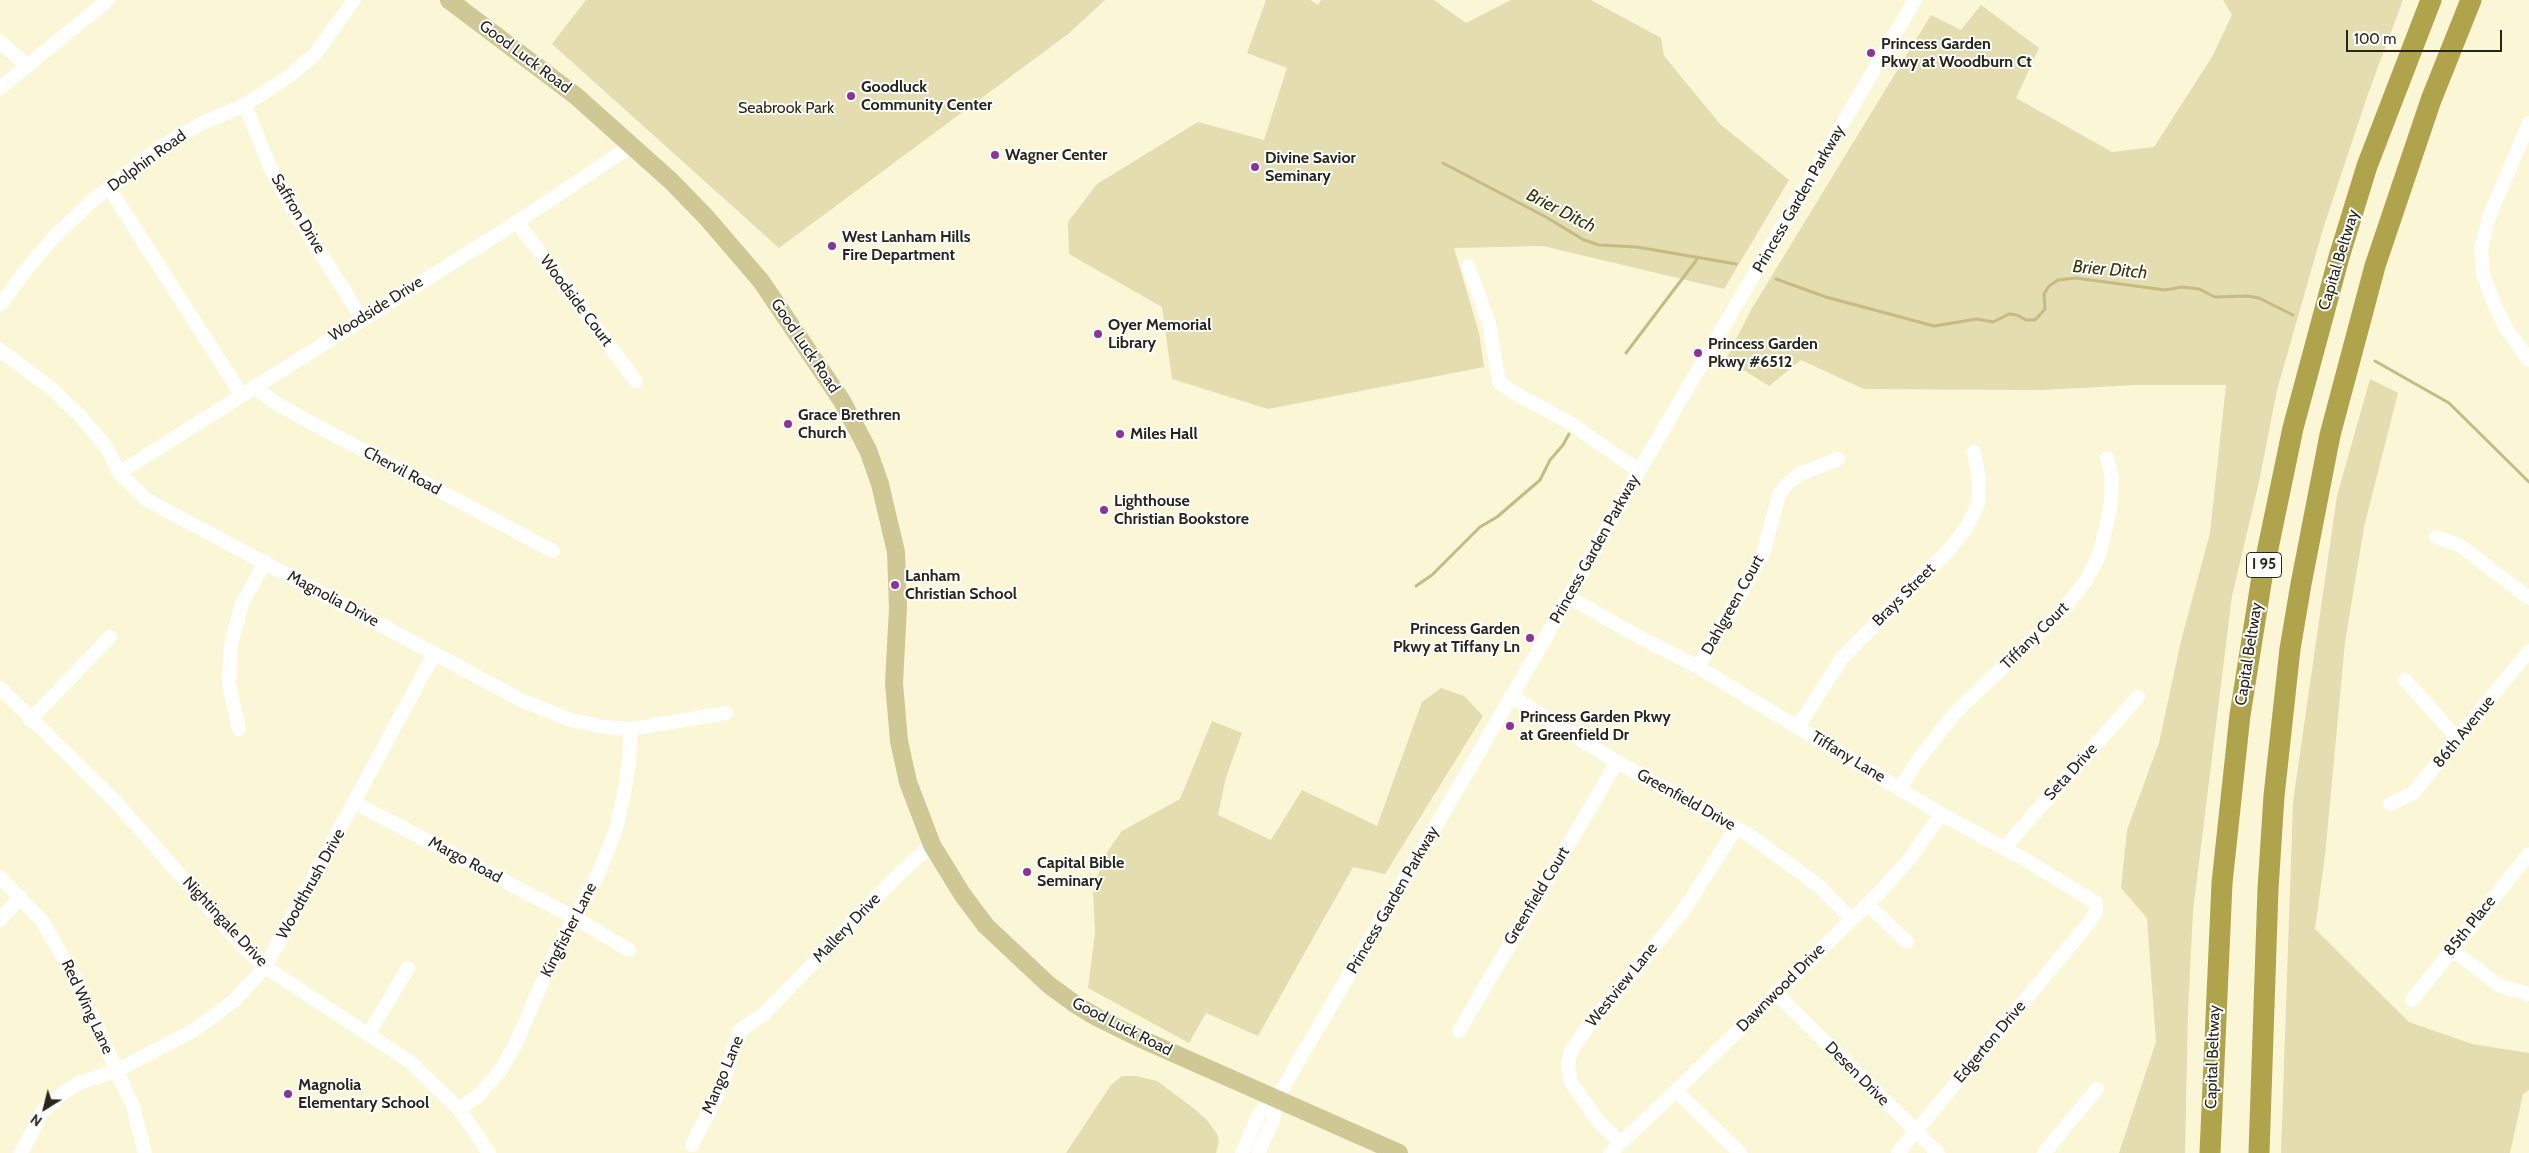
<!DOCTYPE html>
<style>
body{margin:0}
#map{position:relative;width:2529px;height:1153px;overflow:hidden;background:#faf6d6;font-family:Cabin,sans-serif}
canvas{display:block}
.north{position:absolute;left:20px;top:1083px;width:50px;height:50px;-webkit-text-stroke:4px #fff;paint-order:stroke;rotate:216deg;font-size:14px;font-weight:700;line-height:20px;text-align:center;color:#27261a}
.north::after{content:'';display:block;margin:auto;width:18px;height:22px;background:#27261a;clip-path:polygon(50% 0,100% 100%,50% 72%,0 100%)}
.scale{position:absolute;left:2346px;top:30px;width:156px;height:22px;box-sizing:border-box;border:2px solid #27261a;border-top:0;padding-left:6px;font-size:15px;line-height:18px;white-space:nowrap;color:#27261a;-webkit-text-stroke:4px #fff;paint-order:stroke}
</style>
<div id="map">
<canvas width="2529" height="1153"></canvas>
<div class="north">N</div>
<div class="scale">100 m</div>
</div>
<script>
const c = document.querySelector('canvas').getContext('2d');
c.lineJoin = 'round';
function fill(path, color) {
  c.fillStyle = color;
  c.fill(path, 'evenodd');
}
function shape(rows) {
  const path = new Path2D();
  for (const r of rows) {
    path.moveTo(r[0], r[1]);
    for (let i = 2; i < r.length; i += 2) path.lineTo(r[i], r[i + 1]);
  }
  return path;
}
function trace(path, color, width, dash) {
  c.strokeStyle = color;
  c.lineWidth = width;
  c.lineCap = dash ? 'butt' : 'round';
  c.setLineDash(dash || []);
  c.stroke(path);
}
function write(font, color, halo, rows, align = 'center') {
  c.font = font + ' Cabin,sans-serif';
  c.lineWidth = 4;
  c.setLineDash([]);
  c.textBaseline = 'middle';
  c.strokeStyle = halo;
  c.fillStyle = color;
  for (const [text, x, y, turn = 0] of rows) {
    c.save();
    c.translate(x, y);
    c.rotate((+turn || 0) * Math.PI / 180);
    c.textAlign = isNaN(turn) ? turn : align;
    if (halo) c.strokeText(text, 0, 0);
    c.fillText(text, 0, 0);
    c.restore();
  }
}
fill(shape([
 [586,0,1105,0,1068,34,779,248,552,44],
 [1266,0,1310,0,1318,5,1321,0,1434,0,1466,23,1511,0,1591,0,1661,38,1664,56,1720,124,1789,180,1724,289,1543,246,1454,248,1479,333,1484,367,1268,409,1172,379,1162,307,1069,254,1068,222,1097,184,1198,122,1264,140,1287,68,1247,53],
 [2223,0,2403,0,2369,91,2323,229,2277,390,2259,482,2232,596,2193,911,2188,1010,2185,1153,2119,1153,2156,1042,2147,918,2121,888,2127,830,2159,743,2181,641,2210,533,2226,385,2135,385,2043,390,1864,389,1801,360,1769,386,1726,359,1751,310,1931,15,1961,30,1981,5,2039,48,2016,98,2112,152,2154,147,2212,57,2232,15],
 [2370,379,2398,393,2364,527,2345,642,2325,856,2315,929,2409,1022,2472,1044,2529,1053,2529,1090,2523,1094,2510,1153,2281,1153,2293,802,2337,496],
 [1441,688,1464,696,1483,716,1385,874,1353,867,1258,1036,1206,1013,1189,1043,1088,988,1095,933,1093,891,1105,855,1122,831,1180,799,1212,721,1242,733,1226,777,1218,815,1271,840,1302,790,1377,826,1422,702],
 [1122,1076,1136,1076,1157,1081,1192,1107,1207,1120,1217,1134,1219,1141,1216,1153,1066,1153,1111,1085]
]), '#e3ddaf');
trace(shape([
 [1443,163,1546,217,1584,240,1599,245,1637,247,1736,264],
 [1776,279,1826,297,1934,326,1977,319,1993,322,2009,314,2017,315,2026,320,2035,320,2045,309,2044,294,2049,286,2058,280,2076,278,2165,290,2182,287,2199,289,2215,297,2247,296,2259,298,2293,315],
 [1626,353,1698,258],
 [2375,361,2449,403,2529,482],
 [1416,586,1432,575,1480,527,1497,517,1540,480,1550,460,1563,445,1569,434]
]), '#c3bc84', 3);
trace(shape([
 [0,42,27,66],
 [0,88,108,0],
 [245,105,270,167,288,201,362,319],
 [2529,123,2489,217,2481,249,2483,274,2495,306,2507,330,2529,360],
 [109,188,241,394],
 [517,222,636,381],
 [1468,266,1489,323,1499,382,1514,393,1567,421,1639,471],
 [0,305,25,271,55,236,93,200,162,146,203,123,245,105,291,75,316,53,354,0],
 [0,350,52,389,81,417,107,448,119,473,147,500,523,701,571,720,605,727,631,729,726,713],
 [254,386,274,402,308,421,553,551],
 [119,473,517,222,633,145],
 [2436,537,2459,545,2529,598],
 [1569,597,1630,632,1698,667,1941,814,2026,860,2096,903,2096,912,2089,923,1898,1153],
 [1698,667,1763,554,1779,495,1786,485,1800,474,1838,459],
 [2405,680,2458,739],
 [0,688,116,802,237,940,265,967,409,1061,459,1109,489,1153],
 [1511,696,1617,762,1749,835,1819,886,1851,919],
 [30,720,110,637],
 [1798,727,1842,658,1946,553,1967,527,1978,504,1979,479,1974,452],
 [239,729,229,684,231,644,242,604,265,562],
 [1900,788,1918,760,1955,713,2064,609,2087,579,2100,553,2111,504,2112,478,2107,458],
 [355,803,575,918,629,950],
 [2390,804,2413,793,2529,651],
 [2004,848,2138,697],
 [0,877,42,921,73,975,133,1106,145,1153],
 [1867,904,1907,942],
 [0,920,21,897],
 [2451,949,2500,986,2529,994],
 [1776,993,1938,1153],
 [2412,1000,2529,854],
 [1459,1031,1617,762],
 [369,1033,408,968],
 [1676,1091,1740,1153],
 [459,1109,478,1096,500,1071,515,1045,552,960,599,872,615,832,624,795,629,761,631,729],
 [1621,1143,1598,1121,1571,1082,1568,1068,1570,1053,1581,1036,1684,910,1736,828],
 [692,1145,722,1086,739,1031,765,1013,900,873,932,845],
 [21,1153,43,1111,66,1091,81,1082,116,1071,196,1029,235,1000,265,967,434,654],
 [1242,1153,1259,1114,1277,1098],
 [1258,1153,1273,1120,1277,1098,1538,651,1639,471,1915,0],
 [1610,1153,1676,1091,1880,892,1911,857,1941,814],
 [2044,1153,2097,1089]
]), '#fff', 14);
trace(shape([
 [449,0,576,96,671,181,706,217,761,281,842,401,868,450,880,484,896,552,898,608,894,683,899,741,908,782,932,845,962,894,986,926,1049,985,1075,1004,1098,1018,1139,1038,1399,1153]
]), '#cfc894', 18);
trace(shape([
 [2210,1153,2222,883,2240,715,2262,577,2293,428,2339,257,2367,166,2431,0],
 [2259,1153,2268,889,2274,796,2290,649,2301,584,2330,435,2375,266,2431,100,2471,0]
]), '#afa34c', 21);
for (const [x, y, r, color] of [
 [1871,53,5,"#8d319b"],
 [851,96,5,"#8d319b"],
 [995,155,5,"#8d319b"],
 [1255,167,5,"#8d319b"],
 [832,246,5,"#8d319b"],
 [1098,334,5,"#8d319b"],
 [1698,353,5,"#8d319b"],
 [788,424,5,"#8d319b"],
 [1120,434,5,"#8d319b"],
 [1104,510,5,"#8d319b"],
 [895,585,5,"#8d319b"],
 [1530,638,5,"#8d319b"],
 [1510,726,5,"#8d319b"],
 [1027,872,5,"#8d319b"],
 [288,1094,5,"#8d319b"]
]) {
  const dot = new Path2D();
  dot.arc(x, y, r, 0, 2 * Math.PI);
  c.fillStyle = color;
  c.fill(dot);
  trace(dot, '#fff', 2);
}
for (const [x, y, w] of [
 [2264,565,35]
]) {
  const box = new Path2D();
  box.roundRect(x - w / 2, y - 12.5, w, 25, 4);
  c.fillStyle = '#fff';
  c.fill(box);
  trace(box, '#27261a', 1);
}
write('bold 15px', '#27261a', null, [
 ["I 95",2264,565]
]);
write('bold 16px', '#27261a', '#fff', [
 ["Princess Garden",1881,44],
 ["Pkwy at Woodburn Ct",1881,62],
 ["Goodluck",861,87],
 ["Community Center",861,105],
 ["Wagner Center",1005,155],
 ["Divine Savior",1265,158],
 ["Seminary",1265,176],
 ["West Lanham Hills",842,237],
 ["Fire Department",842,255],
 ["Oyer Memorial",1108,325],
 ["Library",1108,343],
 ["Princess Garden",1708,344],
 ["Pkwy #6512",1708,362],
 ["Grace Brethren",798,415],
 ["Church",798,433],
 ["Miles Hall",1130,434],
 ["Lighthouse",1114,501],
 ["Christian Bookstore",1114,519],
 ["Lanham",905,576],
 ["Christian School",905,594],
 ["Princess Garden",1520,629,"right"],
 ["Pkwy at Tiffany Ln",1520,647,"right"],
 ["Princess Garden Pkwy",1520,717],
 ["at Greenfield Dr",1520,735],
 ["Capital Bible",1037,863],
 ["Seminary",1037,881],
 ["Magnolia",298,1085],
 ["Elementary School",298,1103]
], 'left');
write('16px', '#27261a', '#fff', [
 ["Good Luck Road",525,57,37],
 ["Dolphin Road",147,161,-36],
 ["Princess Garden Parkway",1799,199,-60],
 ["Saffron Drive",298,214,59],
 ["Capital Beltway",2339,260,-73],
 ["Woodside Court",576,301,53],
 ["Woodside Drive",376,309,-32],
 ["Good Luck Road",805,346,56],
 ["Chervil Road",402,471,28],
 ["Princess Garden Parkway",1595,549,-61],
 ["Brays Street",1904,595,-45],
 ["Magnolia Drive",333,599,28],
 ["Dahlgreen Court",1733,605,-61],
 ["Tiffany Court",2035,636,-45],
 ["Capital Beltway",2249,654,-81],
 ["86th Avenue",2464,732,-51],
 ["Tiffany Lane",1848,757,31],
 ["Seta Drive",2071,772,-48],
 ["Greenfield Drive",1686,800,29],
 ["Margo Road",465,860,28],
 ["Woodthrush Drive",311,884,-61],
 ["Greenfield Court",1537,896,-59],
 ["Princess Garden Parkway",1393,900,-60],
 ["Nightingale Drive",225,922,47],
 ["85th Place",2470,926,-51],
 ["Mallery Drive",847,928,-46],
 ["Kingfisher Lane",569,930,-63],
 ["Westview Lane",1622,985,-51],
 ["Dawnwood Drive",1781,988,-45],
 ["Red Wing Lane",87,1007,65],
 ["Good Luck Road",1122,1027,27],
 ["Edgerton Drive",1990,1042,-50],
 ["Capital Beltway",2213,1057,-88],
 ["Desen Drive",1857,1074,45],
 ["Mango Lane",723,1075,-67]
]);
write('16px', '#2d2a10', '#fff', [
 ["Seabrook Park",786,108]
]);
write('italic 18px', '#3c3608', '#fff', [
 ["Brier Ditch",1561,211,27],
 ["Brier Ditch",2110,270,5]
]);
</script>
